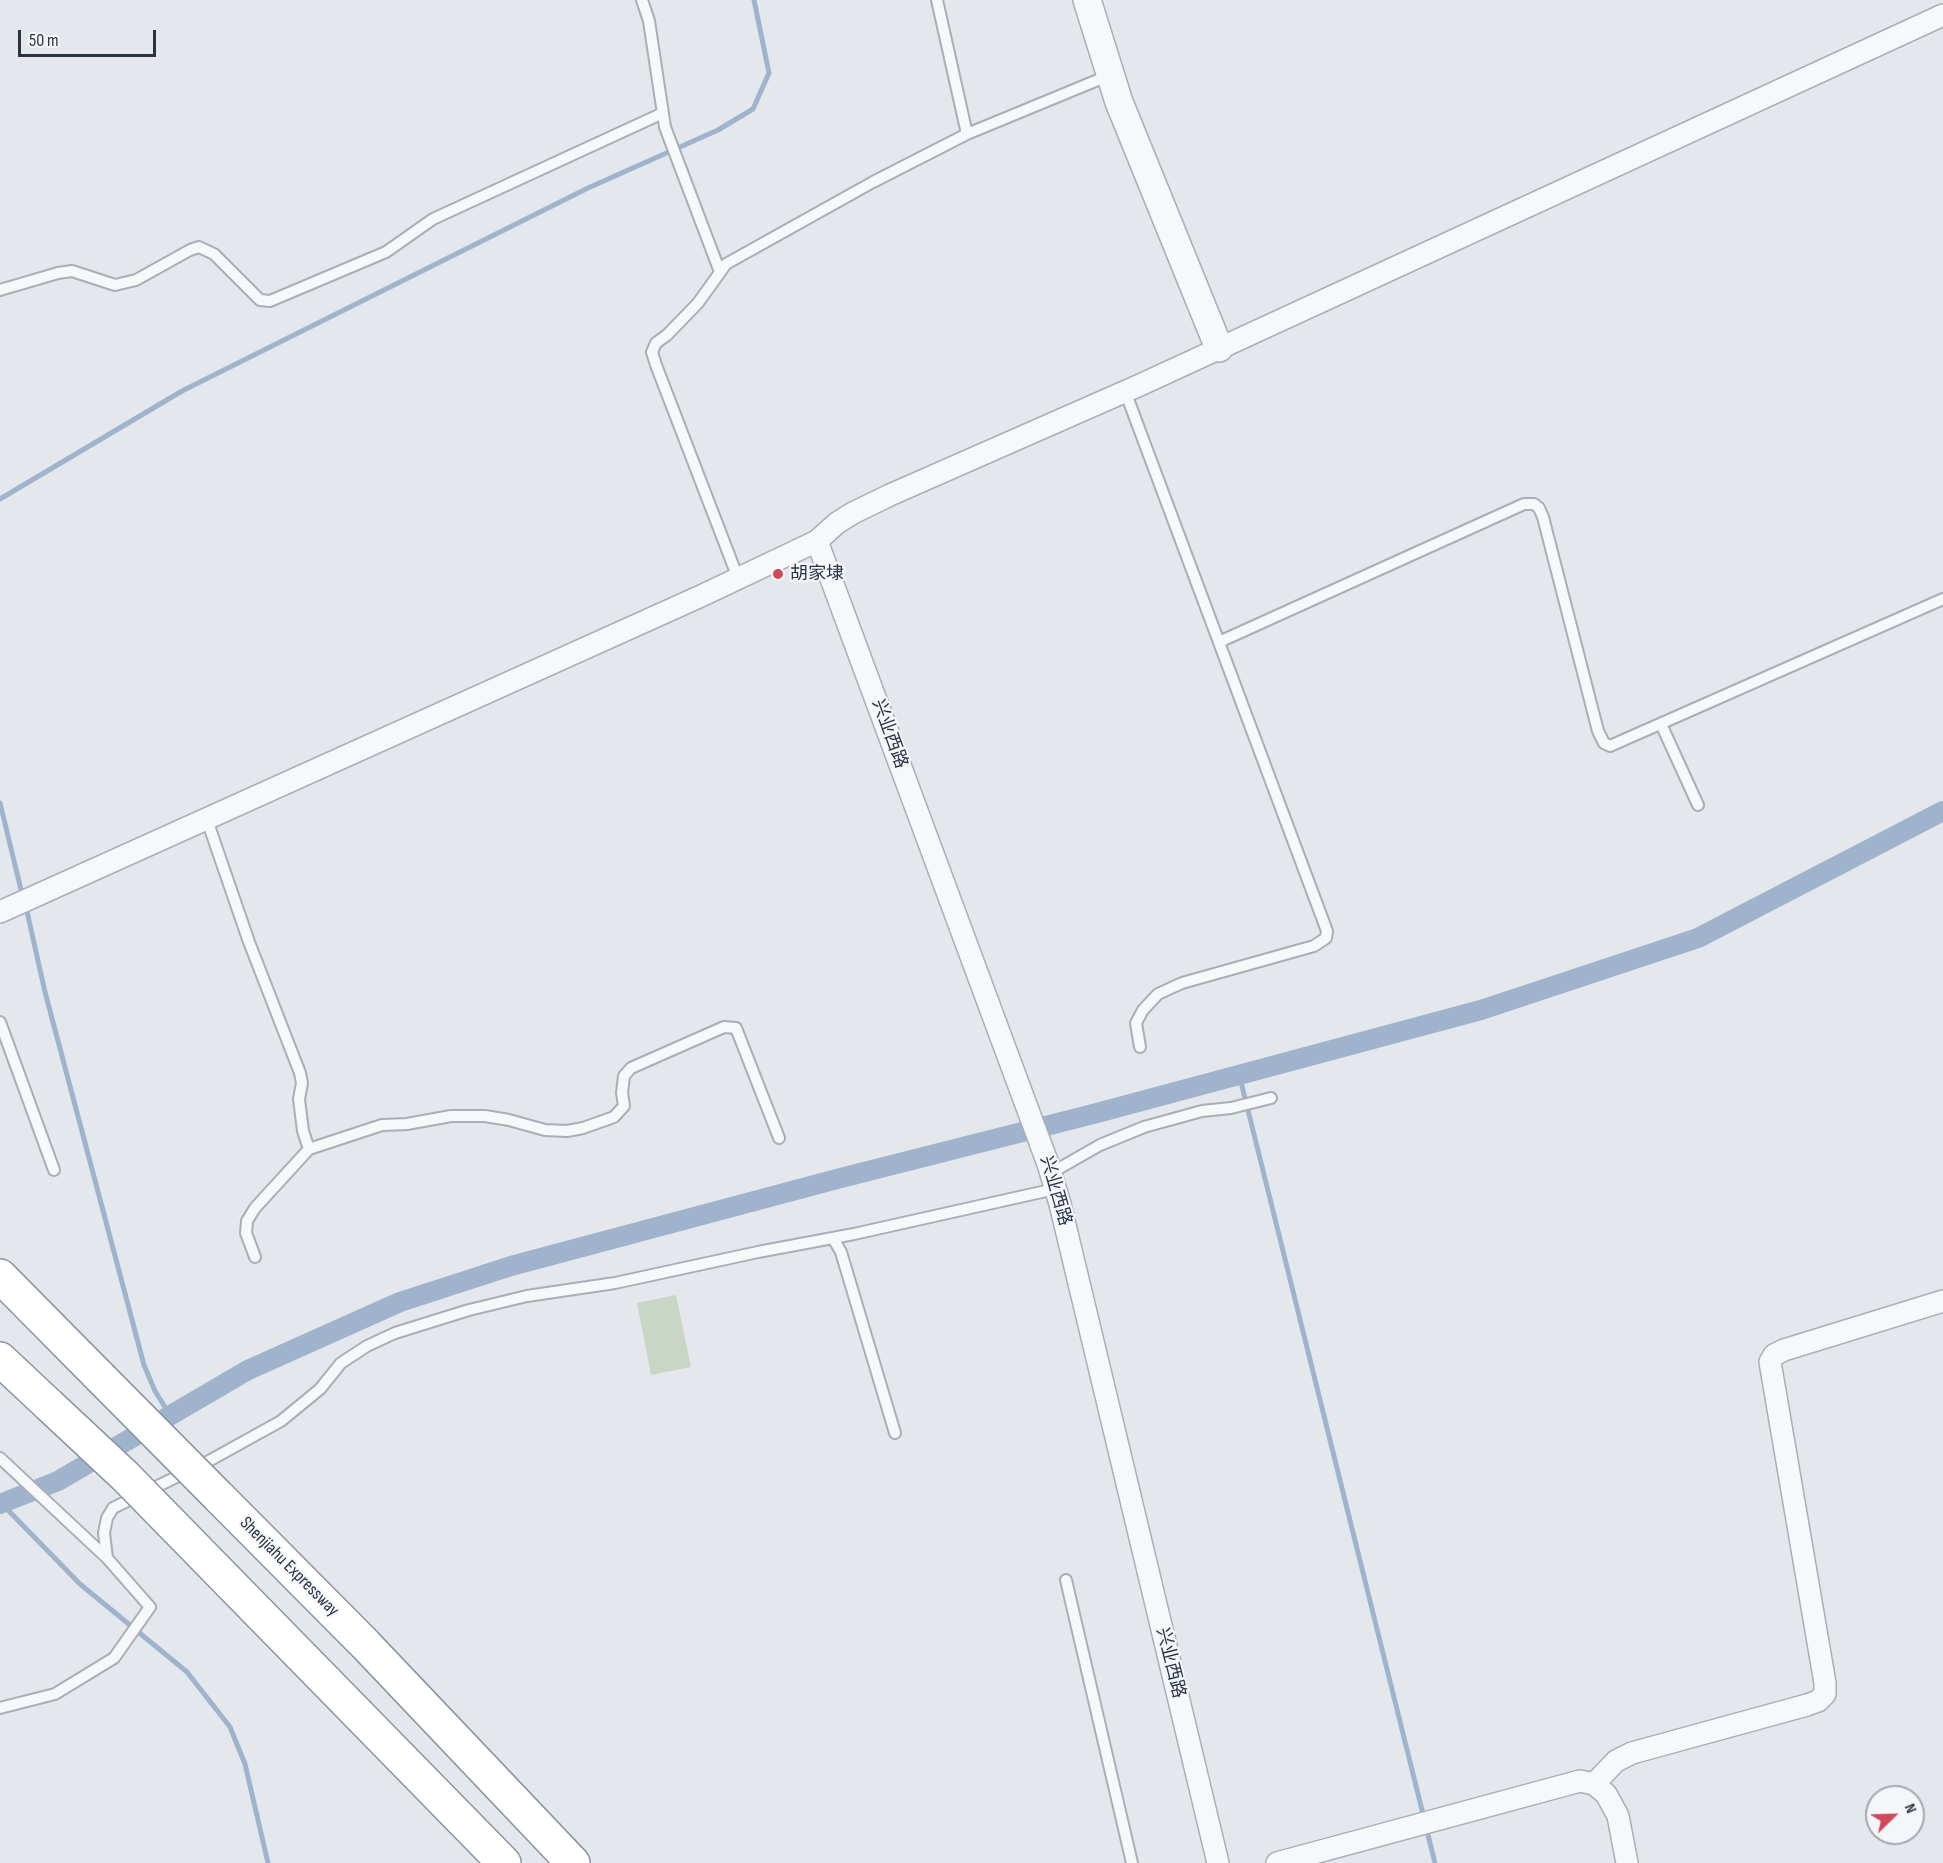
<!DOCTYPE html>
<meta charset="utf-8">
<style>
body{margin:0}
#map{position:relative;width:1943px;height:1863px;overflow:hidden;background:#e4e7ec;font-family:"Sofia Sans Condensed",sans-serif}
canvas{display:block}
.north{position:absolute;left:1865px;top:1785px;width:60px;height:60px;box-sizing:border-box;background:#f4f6f9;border:2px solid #a4a8b1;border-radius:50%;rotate:67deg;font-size:16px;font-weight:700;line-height:24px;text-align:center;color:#2b3445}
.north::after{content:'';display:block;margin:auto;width:21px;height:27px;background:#d1495b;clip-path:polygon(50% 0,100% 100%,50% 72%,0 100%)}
.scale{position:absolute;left:18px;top:30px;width:138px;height:27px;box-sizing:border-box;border:3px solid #2b3445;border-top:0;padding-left:8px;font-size:18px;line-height:21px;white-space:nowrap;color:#2b3445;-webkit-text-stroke:4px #f4f6f9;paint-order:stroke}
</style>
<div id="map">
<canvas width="1943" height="1863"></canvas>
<div class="north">N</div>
<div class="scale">50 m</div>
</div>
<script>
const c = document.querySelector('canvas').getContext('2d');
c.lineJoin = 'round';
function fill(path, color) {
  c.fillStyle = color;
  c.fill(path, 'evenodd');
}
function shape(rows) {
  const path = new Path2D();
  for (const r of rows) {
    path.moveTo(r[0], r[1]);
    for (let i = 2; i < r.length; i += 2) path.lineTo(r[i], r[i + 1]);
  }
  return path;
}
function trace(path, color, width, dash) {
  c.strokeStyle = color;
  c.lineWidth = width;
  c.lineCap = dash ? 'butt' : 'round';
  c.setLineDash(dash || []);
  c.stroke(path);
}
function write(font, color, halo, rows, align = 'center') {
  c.font = font + ' "Sofia Sans Condensed","Noto Sans SC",sans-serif';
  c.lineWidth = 4.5;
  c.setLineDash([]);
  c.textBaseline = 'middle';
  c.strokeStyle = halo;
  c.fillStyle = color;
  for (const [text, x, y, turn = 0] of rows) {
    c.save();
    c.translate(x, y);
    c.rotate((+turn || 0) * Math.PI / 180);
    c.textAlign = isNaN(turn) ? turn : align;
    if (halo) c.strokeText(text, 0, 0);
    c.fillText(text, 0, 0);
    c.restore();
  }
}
fill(shape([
 [676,1295,691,1367,651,1375,637,1303]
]), '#c9d6c5');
trace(shape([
 [0,499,182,391,588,188,718,130,753,109,769,73,754,0],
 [0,803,23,898],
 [26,907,45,992,144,1365,155,1391,170,1415],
 [1239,1074,1424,1818],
 [1,1503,80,1584,187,1672,230,1727,245,1764,268,1863],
 [1426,1827,1435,1863]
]), '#9fb4cc', 5);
trace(shape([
 [0,1504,58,1481,248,1370,400,1302,511,1266,837,1179,1097,1113,1481,1010,1698,938,1943,811]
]), '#9fb4cc', 20);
const service = shape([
 [642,0,649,21,665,127,720,272],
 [937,0,967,134],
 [0,290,58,273,72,271,115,285,136,280,190,250,199,247,214,254,260,300,270,301,386,252,433,219,663,113],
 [1125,391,1327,931,1326,938,1314,946,1182,983,1158,994,1143,1010,1136,1023,1140,1047],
 [738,578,656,365,652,352,656,343,667,335,698,303,726,264,873,182,967,134,1110,75],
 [1219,642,1524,504,1534,504,1539,508,1543,517,1598,731,1604,743,1610,746,1943,599],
 [1661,724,1698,805],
 [207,820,249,942,300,1073,302,1083,299,1099,303,1131,309,1149],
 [0,1022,54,1170],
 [1051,1173,1100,1145,1144,1127,1202,1111,1231,1108,1271,1098],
 [833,1238,841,1252,895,1433],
 [255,1257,246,1233,247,1221,255,1208,309,1149,382,1125,407,1124,451,1116,485,1116,509,1120,545,1130,567,1131,583,1128,614,1117,624,1106,622,1093,624,1076,631,1068,724,1027,736,1028,779,1138],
 [0,1458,107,1558,150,1607,114,1658,55,1694,0,1708],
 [107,1558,104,1533,107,1518,113,1508,207,1462,281,1421,320,1389,341,1363,367,1346,395,1333,469,1310,527,1296,615,1283,758,1252,854,1234,1055,1189],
 [1066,1580,1132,1863]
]);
const minor = shape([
 [817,541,1048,1164,1060,1204,1218,1863],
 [0,912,701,596,817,541,837,523,853,513,890,495,1140,385,1943,15],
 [1594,1784,1616,1761,1632,1753,1807,1705,1818,1701,1825,1694,1825,1683,1770,1362,1774,1355,1784,1350,1943,1301],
 [1277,1863,1580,1781,1594,1784,1606,1794,1618,1816,1627,1863]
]);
const tertiary = shape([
 [1087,0,1119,102,1219,348]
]);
const motorway = shape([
 [0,1276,100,1377],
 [0,1359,49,1405],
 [218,1496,365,1644,573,1863],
 [171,1523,504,1863]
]);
trace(service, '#a9aeb7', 14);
trace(minor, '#a9aeb7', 24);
trace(tertiary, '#a9aeb7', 30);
trace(motorway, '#8b94a3', 36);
trace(service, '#f7f8fa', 10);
trace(minor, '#f7f8fa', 21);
trace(tertiary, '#f7f8fa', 27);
trace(motorway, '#fff', 33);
const motorwayBridge = shape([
 [100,1377,218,1496],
 [49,1405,125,1476,171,1523]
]);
trace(motorwayBridge, '#8b94a3', 36, []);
trace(motorwayBridge, '#fff', 33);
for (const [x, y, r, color] of [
 [778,574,6,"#d1495b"]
]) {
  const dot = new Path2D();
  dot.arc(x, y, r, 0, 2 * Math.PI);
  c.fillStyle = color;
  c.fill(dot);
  trace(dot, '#f4f6f9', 2);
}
write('18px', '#2b3445', '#f4f6f9', [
 ["胡家埭",790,574]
], 'left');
write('18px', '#2b3445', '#f4f6f9', [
 ["兴业西路",889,734,70],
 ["兴业西路",1055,1191,74],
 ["Shenjiahu Expressway",289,1567,45],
 ["兴业西路",1170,1663,76]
]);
</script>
